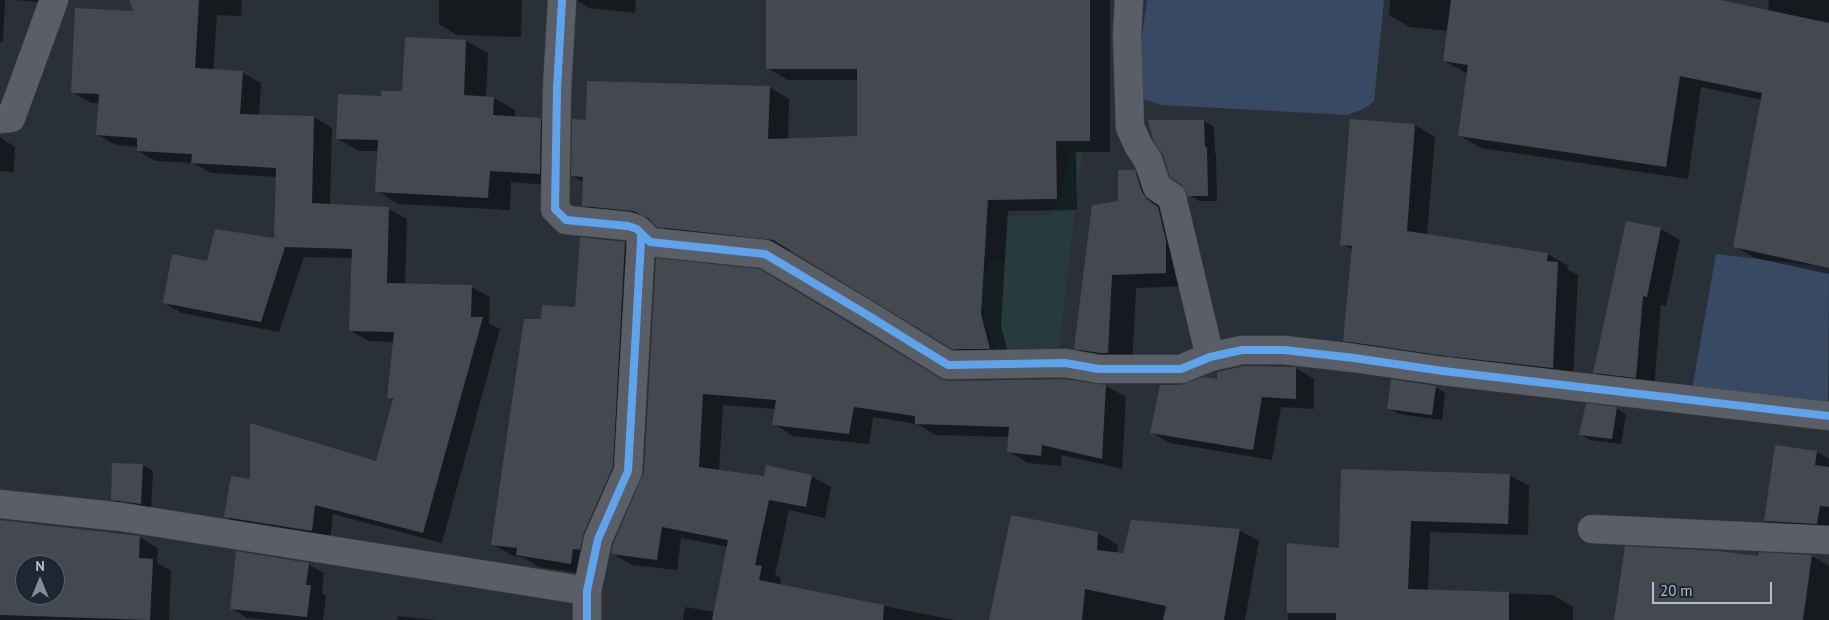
<!DOCTYPE html>
<style>
body{margin:0}
#map{position:relative;width:1829px;height:620px;overflow:hidden;background:#2a3038;font-family:"PT Sans",sans-serif}
canvas{display:block}
.north{position:absolute;left:15px;top:555px;width:50px;height:50px;box-sizing:border-box;background:#1d2633;border:1px solid #59626f;border-radius:50%;rotate:0deg;font-size:14px;font-weight:700;line-height:20px;text-align:center;color:#b4bcc9}
.north::after{content:'';display:block;margin:auto;width:18px;height:22px;background:#848b96;clip-path:polygon(50% 0,100% 100%,50% 72%,0 100%)}
.scale{position:absolute;left:1652px;top:582px;width:120px;height:22px;box-sizing:border-box;border:2px solid #b4bcc9;border-top:0;padding-left:6px;font-size:15px;line-height:18px;white-space:nowrap;color:#b4bcc9;-webkit-text-stroke:4px #1d2633;paint-order:stroke}
</style>
<div id="map">
<canvas width="1829" height="620"></canvas>
<div class="north">N</div>
<div class="scale">20 m</div>
</div>
<script>
const c = document.querySelector('canvas').getContext('2d');
c.lineJoin = 'round';
function fill(path, color) {
  c.fillStyle = color;
  c.fill(path, 'evenodd');
}
function shape(rows) {
  const path = new Path2D();
  for (const r of rows) {
    path.moveTo(r[0], r[1]);
    for (let i = 2; i < r.length; i += 2) path.lineTo(r[i], r[i + 1]);
  }
  return path;
}
function trace(path, color, width, dash) {
  c.strokeStyle = color;
  c.lineWidth = width;
  c.lineCap = dash ? 'butt' : 'round';
  c.setLineDash(dash || []);
  c.stroke(path);
}
fill(shape([
 [1070,151,1082,151,1058,357,997,357,977,289,992,262,1005,260,1006,216,1048,215,1059,203]
]), '#273a3e');
fill(shape([
 [1147,0,1384,0,1374,102,1363,109,1348,115,1162,105,1140,98,1137,70],
 [1716,254,1829,267,1828,407,1691,395]
]), '#384963');
fill(shape([
 [0,0,5,0,3,42,0,42],
 [17,0,53,0,53,4],
 [131,0,242,0,241,16,217,15,213,71,243,73,261,83,259,116,314,117,332,128,330,205,389,209,407,219,405,284,471,287,490,297,489,323,500,329,442,543,333,514,330,541,244,527,226,517,252,481,377,462,394,401,388,397,394,342,369,341,351,331,353,258,304,257,279,332,182,313,164,303,208,263,275,240,277,177,211,173,193,163,156,161,138,151,138,147,116,145,98,135,99,103,91,103,72,92,134,13],
 [439,0,522,0,521,37,457,35,439,24],
 [578,0,636,0,635,13,589,8,579,2],
 [768,0,1110,0,1110,152,1076,152,1077,210,1008,211,1001,326,1010,360,974,360,793,251,679,238,654,222,603,217,583,205,584,182,572,176,587,121,769,87,789,99,788,140,858,137,858,80,788,80,767,68],
 [1390,0,1714,0,1768,12,1769,0,1829,0,1829,274,1755,258,1734,246,1762,100,1701,87,1688,179,1481,148,1459,135,1468,74,1444,61,1448,31,1410,27,1389,15],
 [466,41,488,53,486,98,494,98,515,110,515,117,541,119,562,131,561,186,511,182,510,210,398,204,377,191,379,151,359,151,338,139,382,97,403,93],
 [1352,120,1415,125,1435,137,1427,235,1548,254,1568,266,1567,269,1578,275,1573,379,1364,352,1344,340,1353,250,1342,244],
 [1150,121,1204,121,1214,127,1215,153,1216,154,1217,201,1199,201,1189,195,1164,154],
 [0,137,15,147,14,172,0,171],
 [1134,171,1158,185,1189,286,1136,288,1132,366,1099,362,1075,348,1120,202],
 [1627,222,1661,229,1680,240,1666,306,1661,305,1654,388,1613,383,1594,372],
 [625,243,646,255,601,561,592,575,539,567,523,557,513,556,492,544,542,320,576,308],
 [657,260,942,380,948,382,1106,386,1126,397,1122,469,1062,455,1061,466,1028,463,1008,451,1009,437,936,435,917,424,873,417,869,444,793,436,774,424,776,409,723,405,719,471,765,478,811,476,831,487,825,518,789,510,775,575,781,578,780,585,954,620,683,620,685,607,715,612,728,547,681,538,677,570,632,565,612,553,645,472],
 [1296,368,1314,379,1314,409,1281,407,1272,460,1170,443,1151,432,1182,386],
 [1436,387,1445,393,1442,420,1399,414,1389,409],
 [1616,408,1626,414,1621,444,1590,440,1581,434],
 [1817,452,1829,459,1829,536,1788,534,1765,521],
 [113,464,143,465,153,471,151,509,122,505,112,499],
 [1509,475,1529,486,1528,535,1430,532,1428,591,1553,595,1573,607,1573,620,1288,620,1288,545,1340,550],
 [0,521,139,537,158,548,157,563,171,571,169,620,0,620],
 [25,565,55,565,55,595,25,595],
 [1239,530,1259,541,1245,620,990,620,1098,533,1118,545,1117,554,1124,554],
 [1760,554,1812,556,1829,566,1829,620,1615,620,1759,558],
 [308,564,324,573,322,593,326,596,323,620,272,620,247,618,231,608],
 [398,616,435,620,397,620]
]), '#0007');
fill(shape([
 [129,0,199,0,195,68,243,71,240,114,314,116,312,203,389,207,387,283,472,285,471,317,483,317,423,533,315,505,312,531,224,517,231,476,250,479,250,423,376,461,393,399,387,398,394,332,349,331,352,249,285,247,261,322,163,303,172,254,207,261,215,229,274,238,276,168,191,163,192,154,137,151,137,138,96,135,99,94,71,93,75,8,133,11],
 [766,0,1090,0,1090,141,1056,141,1057,199,988,200,981,314,990,349,952,349,773,240,657,227,648,218,633,211,582,206,583,177,571,176,572,119,586,120,587,81,770,86,768,139,857,136,857,69,766,69],
 [1451,0,1720,0,1829,23,1829,268,1733,247,1762,93,1680,76,1666,167,1458,136,1468,65,1443,61],
 [405,37,466,40,464,95,494,97,493,115,541,118,540,174,490,171,488,198,375,192,378,140,336,139,338,94,381,96,381,91,402,91],
 [1350,119,1415,124,1407,231,1548,253,1547,261,1558,262,1553,368,1445,356,1343,341,1352,246,1340,245],
 [1148,120,1204,120,1205,147,1207,147,1208,196,1188,196,1181,184,1170,177,1163,155,1153,140],
 [1118,170,1135,170,1142,192,1148,200,1158,207,1166,240,1166,273,1112,275,1108,353,1100,353,1074,349,1092,205,1118,201],
 [1626,221,1661,228,1647,297,1643,296,1636,378,1593,373],
 [580,237,625,242,613,467,584,533,580,550,573,549,571,564,516,555,517,548,491,545,524,319,541,319,542,305,575,307],
 [656,258,760,269,940,378,948,381,1064,379,1106,385,1102,459,1042,445,1041,456,1007,452,1009,427,915,424,915,416,854,407,849,434,772,425,776,400,703,394,699,467,764,476,766,465,812,475,806,507,769,500,755,565,762,566,759,580,884,605,883,620,712,620,728,540,662,527,657,560,611,554,613,544,644,472],
 [1244,366,1296,367,1296,399,1262,397,1253,450,1150,433,1160,385,1181,385,1203,377,1217,379,1217,372],
 [1391,379,1436,386,1432,415,1387,409],
 [1586,403,1617,407,1612,439,1579,435],
 [1775,445,1817,451,1815,465,1829,467,1829,507,1820,506,1817,524,1764,521],
 [112,463,143,464,141,504,111,500],
 [1341,469,1510,474,1508,524,1411,521,1408,589,1509,592,1509,620,1336,620,1336,613,1287,613,1287,543,1339,548],
 [1011,515,1098,532,1097,550,1123,553,1131,520,1240,529,1224,620,1163,620,1166,606,1085,589,1082,620,989,620],
 [0,520,140,536,139,558,153,559,150,620,0,615],
 [25,565,55,565,55,595,25,595],
 [1625,546,1718,551,1758,556,1759,552,1812,555,1803,620,1614,620],
 [236,551,309,563,306,585,311,585,307,617,230,609]
]), '#444950');
const street = shape([
 [562,0,557,90,555,209,566,220,628,226,637,229,641,233,641,241,628,471,598,539,587,591,587,620],
 [1129,0,1127,35,1130,127,1138,145,1148,160,1157,187,1172,197,1210,357],
 [0,119,11,118,54,0],
 [641,233,650,242,765,254,864,313,948,365,1065,363,1099,369,1181,369,1210,357,1242,350,1284,350,1354,358,1443,371,1829,416],
 [0,504,122,517,587,591],
 [1592,529,1829,540]
]);
trace(street, '#484c53', 29);
trace(street, '#5a5e66', 28);
trace(shape([
 [562,0,557,90,555,209,566,220,628,226,637,229,641,233,641,241,628,471,598,539,587,591,587,620],
 [641,233,650,242,765,254,864,313,948,365,1065,363,1099,369,1181,369,1210,357,1242,350,1284,350,1354,358,1443,371,1829,416]
]), '#60a3ed', 8);
</script>
